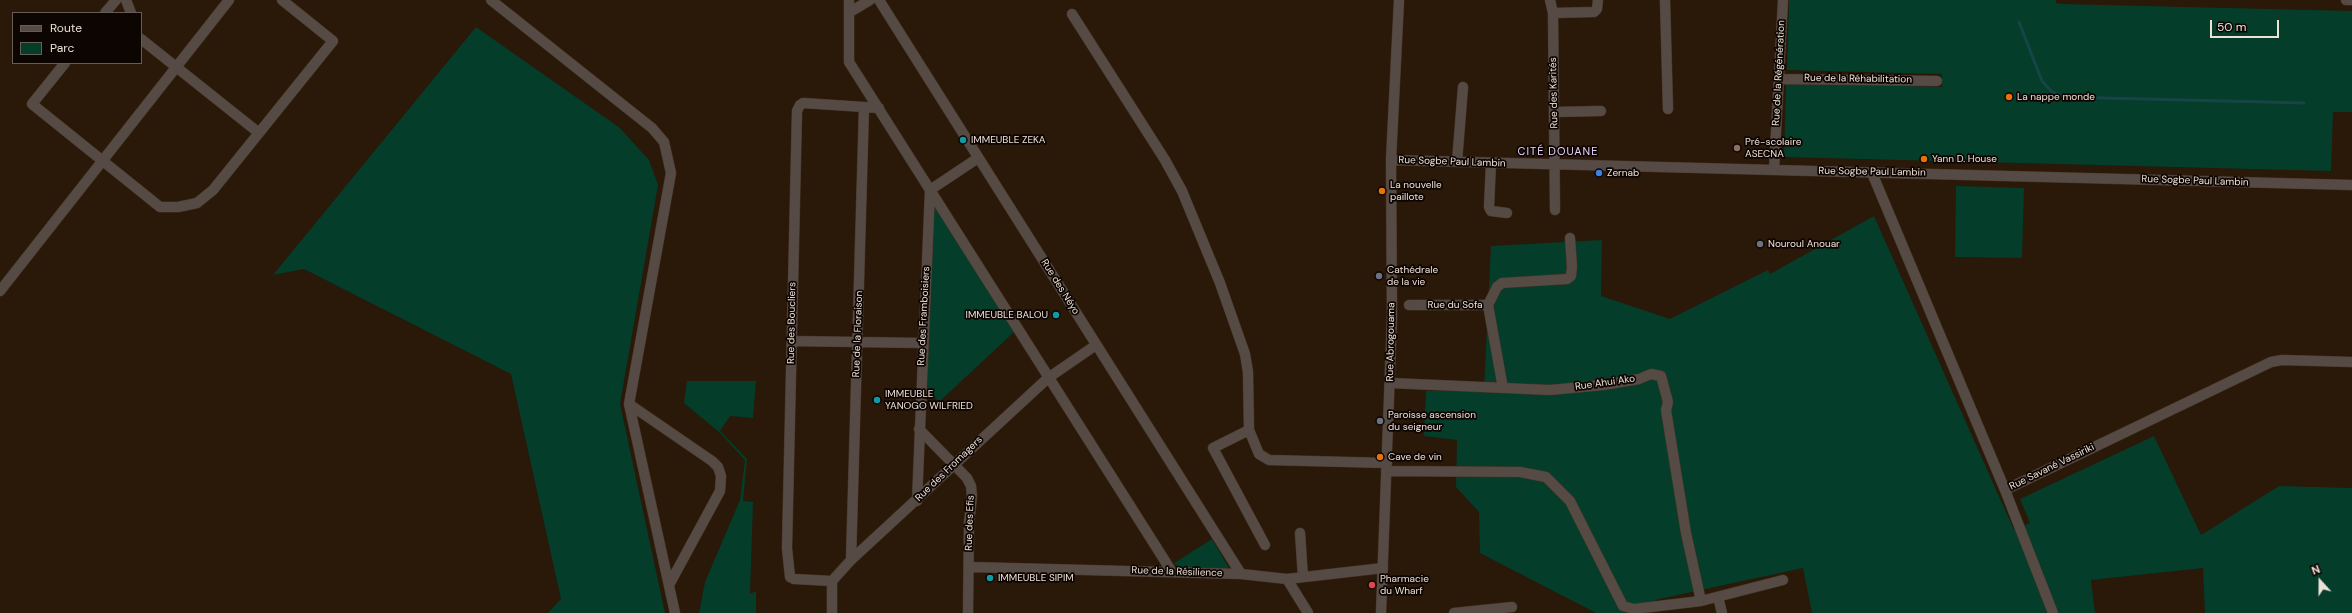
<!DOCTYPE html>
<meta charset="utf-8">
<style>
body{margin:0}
#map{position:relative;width:2352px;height:613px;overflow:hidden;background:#2a1808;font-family:"DM Sans",sans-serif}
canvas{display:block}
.legend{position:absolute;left:12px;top:12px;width:130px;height:52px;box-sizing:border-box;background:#0d0502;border:1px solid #675d57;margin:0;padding:5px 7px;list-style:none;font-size:12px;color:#eee1d7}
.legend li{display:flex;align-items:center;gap:8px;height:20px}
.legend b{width:20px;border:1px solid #675d57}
.north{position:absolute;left:2300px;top:561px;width:40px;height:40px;-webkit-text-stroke:3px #0d0502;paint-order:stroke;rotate:339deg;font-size:11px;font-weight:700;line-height:16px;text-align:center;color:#eee1d7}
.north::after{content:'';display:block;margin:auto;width:14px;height:18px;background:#eee1d7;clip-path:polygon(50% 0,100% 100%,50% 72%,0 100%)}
.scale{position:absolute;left:2210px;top:20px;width:69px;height:18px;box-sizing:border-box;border:2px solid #eee1d7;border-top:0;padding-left:5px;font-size:12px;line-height:14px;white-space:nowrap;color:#eee1d7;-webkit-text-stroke:3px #0d0502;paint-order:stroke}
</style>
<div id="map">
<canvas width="2352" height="613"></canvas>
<ul class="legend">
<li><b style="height:5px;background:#554a44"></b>Route</li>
<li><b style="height:11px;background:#043d2a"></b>Parc</li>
</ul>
<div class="north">N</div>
<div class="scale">50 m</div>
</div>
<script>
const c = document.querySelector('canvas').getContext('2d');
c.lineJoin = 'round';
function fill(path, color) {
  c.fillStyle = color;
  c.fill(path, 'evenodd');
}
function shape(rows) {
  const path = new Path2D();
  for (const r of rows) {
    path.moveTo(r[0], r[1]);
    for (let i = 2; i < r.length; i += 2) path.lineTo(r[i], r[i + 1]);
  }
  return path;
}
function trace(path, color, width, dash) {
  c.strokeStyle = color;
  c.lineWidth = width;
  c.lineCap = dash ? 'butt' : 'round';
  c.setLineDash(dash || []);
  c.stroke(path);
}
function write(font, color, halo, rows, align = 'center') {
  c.font = font + ' "DM Sans",sans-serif';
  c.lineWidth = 3.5;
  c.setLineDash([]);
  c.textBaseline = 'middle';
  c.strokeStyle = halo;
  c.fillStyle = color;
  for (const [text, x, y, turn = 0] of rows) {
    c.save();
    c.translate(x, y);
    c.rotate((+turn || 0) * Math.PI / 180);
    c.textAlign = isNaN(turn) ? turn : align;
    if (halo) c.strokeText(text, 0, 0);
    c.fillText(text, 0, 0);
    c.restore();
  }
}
fill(shape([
 [1789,0,2056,0,2056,3,2062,4,2352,11,2352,112,2333,112,2331,171,1784,157,1786,83,1942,87,1942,74,1787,70],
 [476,27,620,128,649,160,658,185,620,404,665,613,548,613,561,599,511,374,304,269,273,275],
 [1956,186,2024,188,2022,258,1955,257],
 [931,199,1014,332,939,402,926,388],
 [1874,216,2014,530,2030,523,2020,499,2154,436,2201,535,2279,486,2352,488,2352,613,2205,613,2203,568,2091,580,2095,613,1812,613,1803,568,1659,599,1624,613,1596,613,1480,553,1479,512,1456,487,1457,440,1424,436,1426,391,1484,388,1491,246,1602,240,1601,296,1670,319,1768,270,1770,274],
 [687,381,756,381,753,418,730,416,720,431,747,459,743,501,753,502,750,594,756,591,756,613,699,613,705,582,740,500,745,460,719,432,684,403],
 [1212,539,1229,568,1178,568,1174,563]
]), '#043d2a');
trace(shape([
 [2019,22,2042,81,2052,92,2065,97,2304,103]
]), '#174547', 3);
const minor = shape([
 [126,0,131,13],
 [491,0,652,128,664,142,671,173,629,404,675,613],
 [849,0,849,62,1172,572],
 [879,0,1241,574],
 [1550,0,1553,13,1555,210],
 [1665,0,1668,109],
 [2346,0,2352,0],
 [850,12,870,0],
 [105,13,116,0],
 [1553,13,1594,12,1597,9,1598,0],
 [1072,14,1165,160,1182,191,1220,283,1245,354,1248,372,1249,430,1259,454,1269,460,1387,463],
 [141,39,259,133],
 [65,63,32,104,160,207,178,207,197,203,213,190,333,41,282,0],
 [1779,79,1937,81],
 [1554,112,1601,111],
 [1391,160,2352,185],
 [1457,162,1463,87],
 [1491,163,1489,207,1491,211,1507,213],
 [1774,170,1783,0],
 [1872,173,2005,490,2271,362,2282,360,2352,362],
 [0,291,229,0],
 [1409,305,1488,305,1503,388],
 [1488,305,1497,287,1502,283,1567,279,1571,276,1572,267,1570,238],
 [792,341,922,343],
 [1390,383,1550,390,1603,385,1639,379,1651,374,1661,376,1668,402,1666,410,1686,533,1701,601],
 [629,404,712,461,718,467,721,476,720,491,669,585],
 [919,429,967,478,971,486,972,496,969,523,968,613],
 [1249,430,1213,448,1265,545],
 [1386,471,1520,472,1546,477,1570,501,1623,606,1634,609,1701,601,1783,580],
 [2005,490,2053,613],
 [917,501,930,190,978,158],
 [1300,533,1303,577],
 [851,560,864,107],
 [970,567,1241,574,1287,579,1383,568],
 [1287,579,1308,613],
 [832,581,794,579,790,577,787,548,797,111,800,105,803,103,879,108],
 [1718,597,1722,613],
 [832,613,832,581,851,560,1048,378,1096,345],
 [1381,613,1392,316,1391,160,1399,0],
 [1454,613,1512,607]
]);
trace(minor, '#453425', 11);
trace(minor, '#554a44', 10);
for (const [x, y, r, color] of [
 [2009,97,4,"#e8710a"],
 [963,140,4,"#0f9aa8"],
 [1737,148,4,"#8d6e63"],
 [1924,159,4,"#e8710a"],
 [1599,173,4,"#3f7fe0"],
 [1382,191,4,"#e8710a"],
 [1760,244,4,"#6b7280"],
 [1379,276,4,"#6b7280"],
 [1056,315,4,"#0f9aa8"],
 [877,400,4,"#0f9aa8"],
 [1380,421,4,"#6b7280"],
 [1380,457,4,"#e8710a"],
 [990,578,4,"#0f9aa8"],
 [1372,585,4,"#e0444e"]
]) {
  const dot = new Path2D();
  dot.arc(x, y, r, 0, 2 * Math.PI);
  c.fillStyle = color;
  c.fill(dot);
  trace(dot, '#0d0502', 1.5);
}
write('10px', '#eee1d7', '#0d0502', [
 ["Rue de la Régénération",1779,73,-87],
 ["Rue de la Réhabilitation",1858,79,1],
 ["Rue des Karités",1554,93,-91],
 ["Rue Sogbe Paul Lambin",1452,162,2],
 ["Rue Sogbe Paul Lambin",1872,172,1],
 ["Rue Sogbe Paul Lambin",2195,181,2],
 ["Rue des Néyo",1060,287,58],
 ["Rue du Sofa",1455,305],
 ["Rue des Framboisiers",924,316,-87],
 ["Rue des Boucliers",792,323,-89],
 ["Rue de la Floraison",858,334,-88],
 ["Rue Abrogouama",1391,342,-89],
 ["Rue Ahui Ako",1605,383,-8],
 ["Rue Savané Vassiriki",2052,467,-26],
 ["Rue des Fromagers",949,469,-44],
 ["Rue des Efis",970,523,-88],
 ["Rue de la Résilience",1177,572,2]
]);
write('10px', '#eee1d7', '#0d0502', [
 ["La nappe monde",2017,97],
 ["IMMEUBLE ZEKA",971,140],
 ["Pré-scolaire",1745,142],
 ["ASECNA",1745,154],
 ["Yann D. House",1932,159],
 ["Zernab",1607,173],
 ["La nouvelle",1390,185],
 ["paillote",1390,197],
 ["Nouroul Anouar",1768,244],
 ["Cathédrale",1387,270],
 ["de la vie",1387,282],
 ["IMMEUBLE BALOU",1048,315,"right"],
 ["IMMEUBLE",885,394],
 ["YANOGO WILFRIED",885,406],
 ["Paroisse ascension",1388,415],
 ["du seigneur",1388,427],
 ["Cave de vin",1388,457],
 ["IMMEUBLE SIPIM",998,578],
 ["Pharmacie",1380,579],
 ["du Wharf",1380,591]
], 'left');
c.letterSpacing = '1px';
write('11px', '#e9d3fc', '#0d0502', [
 ["CITÉ DOUANE",1558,152]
]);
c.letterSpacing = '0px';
</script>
